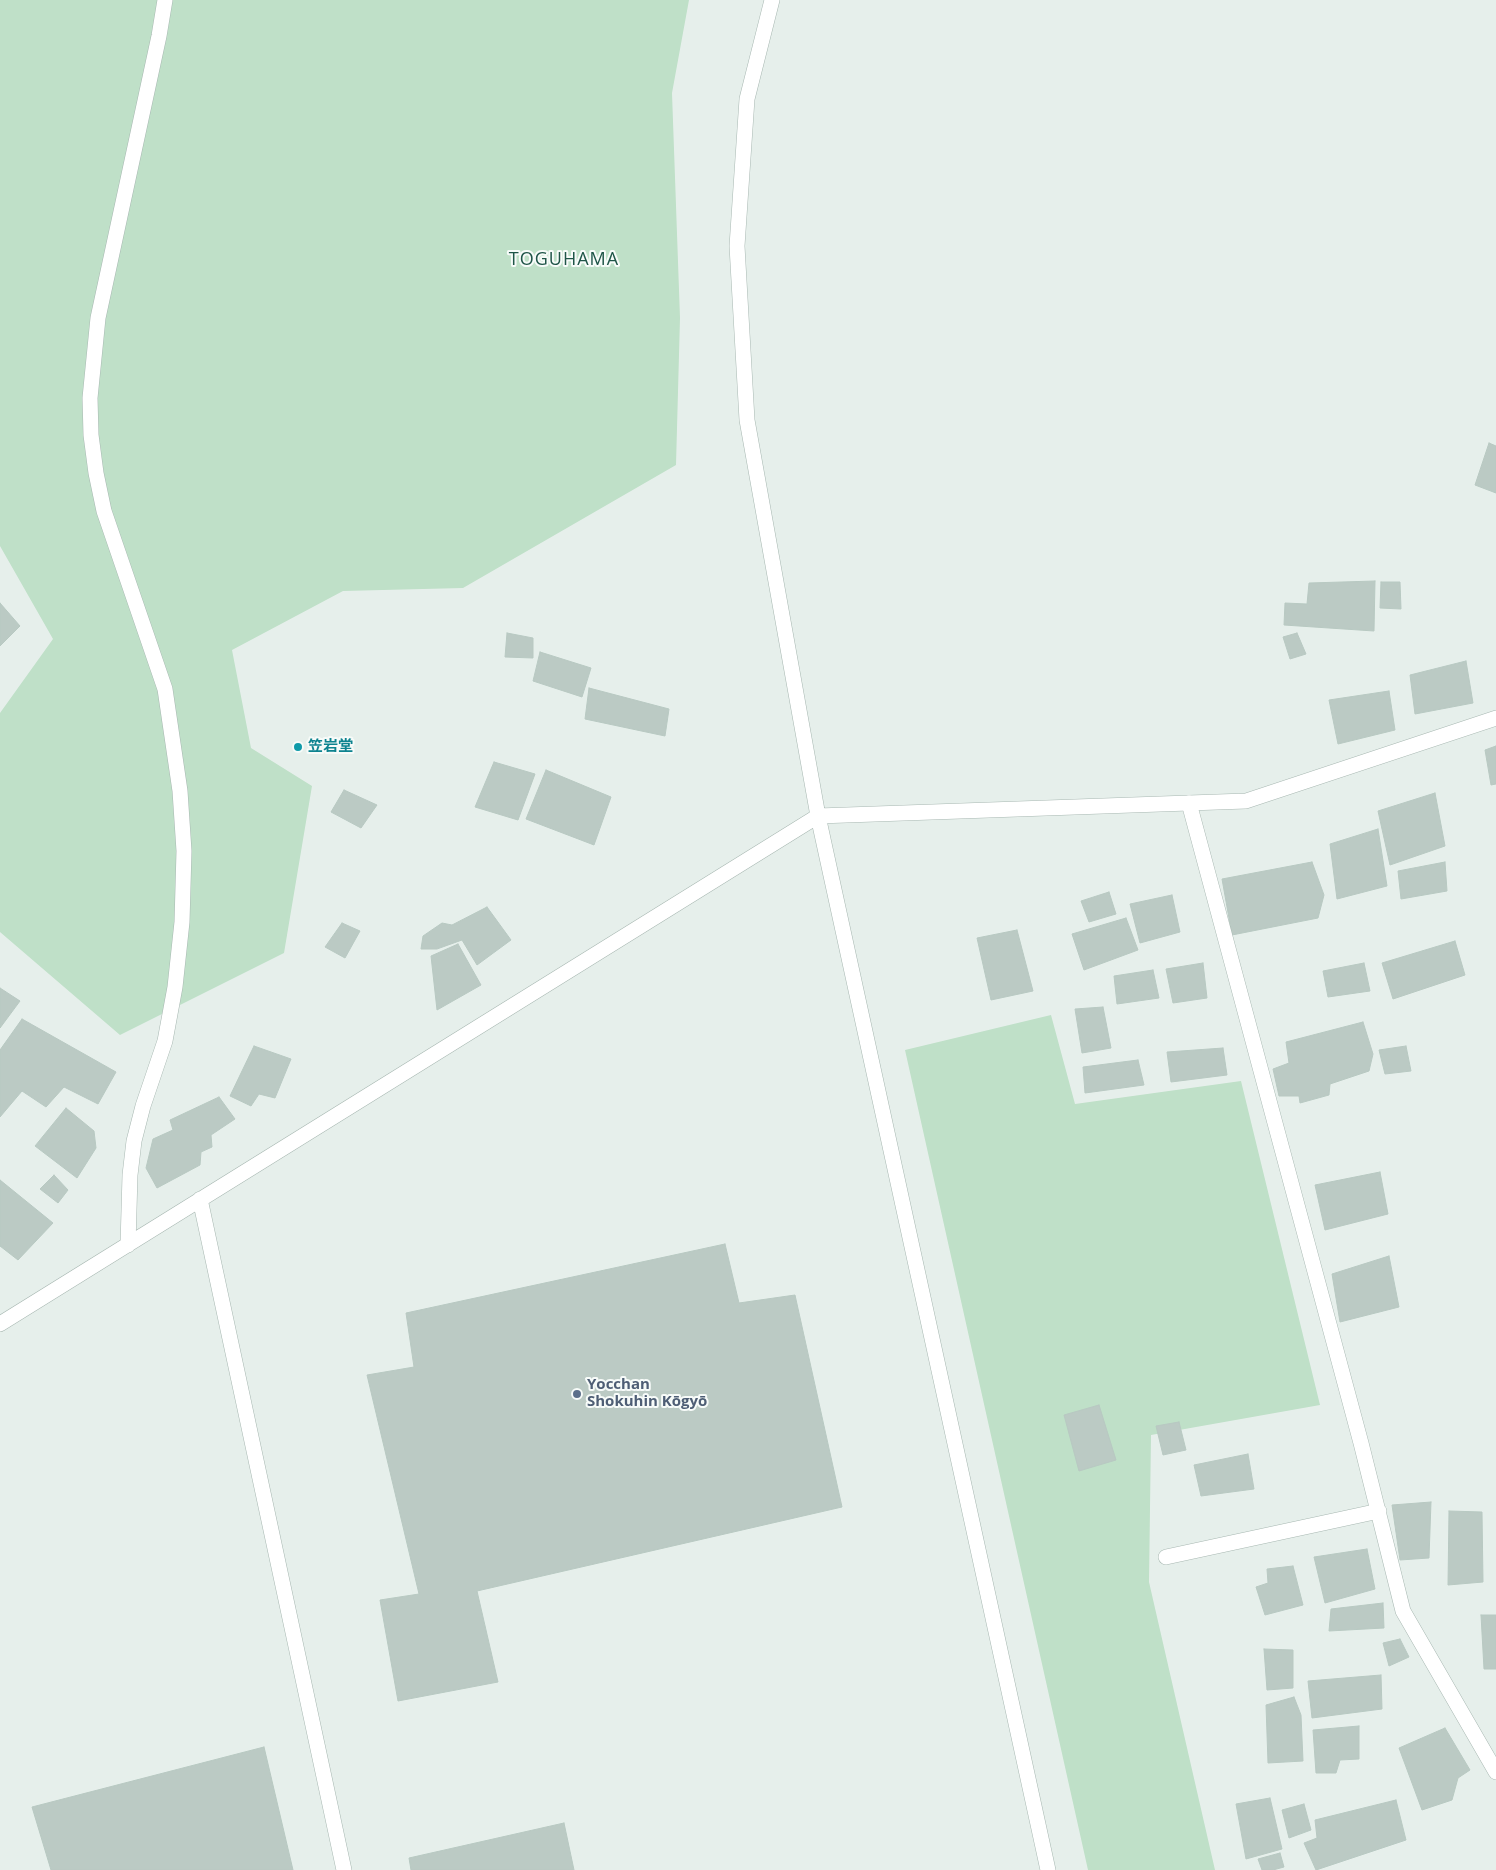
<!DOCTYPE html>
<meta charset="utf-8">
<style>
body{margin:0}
canvas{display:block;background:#e6efeb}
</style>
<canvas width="1496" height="1870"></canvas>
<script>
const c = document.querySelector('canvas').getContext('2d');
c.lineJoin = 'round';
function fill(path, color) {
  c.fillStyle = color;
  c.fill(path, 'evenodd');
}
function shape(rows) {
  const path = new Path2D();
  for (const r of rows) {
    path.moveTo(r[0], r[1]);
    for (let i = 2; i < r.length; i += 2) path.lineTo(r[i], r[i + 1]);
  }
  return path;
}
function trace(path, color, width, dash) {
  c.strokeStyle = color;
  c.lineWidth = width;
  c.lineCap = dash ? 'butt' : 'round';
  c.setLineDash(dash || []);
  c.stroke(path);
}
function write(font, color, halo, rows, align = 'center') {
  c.font = font + ' "Open Sans","Noto Sans JP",sans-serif';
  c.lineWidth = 4;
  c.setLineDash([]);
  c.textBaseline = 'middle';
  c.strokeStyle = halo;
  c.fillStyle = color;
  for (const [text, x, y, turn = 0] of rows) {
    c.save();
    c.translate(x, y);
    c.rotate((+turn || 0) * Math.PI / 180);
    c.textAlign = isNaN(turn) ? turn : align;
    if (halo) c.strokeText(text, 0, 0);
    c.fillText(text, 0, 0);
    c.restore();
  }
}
fill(shape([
 [0,0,689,0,672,93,680,318,676,465,463,588,343,591,232,650,251,748,312,786,284,953,120,1035,0,932,0,713,53,639,0,546],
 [1051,1015,1075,1104,1241,1081,1320,1405,1151,1435,1149,1582,1215,1870,1088,1870,905,1050]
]), '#bfe0c8');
const building = shape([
 [1489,443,1496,446,1496,493,1475,485,1489,443],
 [1375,581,1374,631,1284,625,1285,603,1307,604,1309,583,1375,581],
 [1381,582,1400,582,1401,609,1380,608,1381,582],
 [0,603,20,626,0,646,0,603],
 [507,633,533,638,533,658,505,657,507,633],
 [1297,633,1306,654,1290,659,1283,637,1297,633],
 [540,652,591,668,582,697,533,681,540,652],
 [1466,661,1473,703,1415,714,1410,675,1466,661],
 [589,688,669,709,665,736,585,719,589,688],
 [1389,691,1395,730,1338,744,1329,700,1389,691],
 [1496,746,1496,784,1491,785,1485,750,1496,746],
 [494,762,535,774,518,820,475,807,494,762],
 [546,770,611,797,594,845,526,819,546,770],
 [344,790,377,805,361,828,331,812,344,790],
 [1435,793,1445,846,1390,865,1378,811,1435,793],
 [1378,829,1387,886,1337,899,1330,844,1378,829],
 [1312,862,1324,895,1318,918,1232,935,1222,879,1312,862],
 [1445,862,1447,891,1401,899,1398,871,1445,862],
 [1109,892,1116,914,1089,922,1081,901,1109,892],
 [1172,895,1180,932,1140,943,1130,904,1172,895],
 [487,907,511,940,477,965,462,940,437,949,421,949,423,936,442,923,452,925,487,907],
 [1126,918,1138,950,1084,970,1072,934,1126,918],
 [342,923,360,931,345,958,325,947,342,923],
 [1017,930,1033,991,991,1000,977,938,1017,930],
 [1455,941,1465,975,1393,999,1382,963,1455,941],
 [458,944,481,985,437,1010,431,956,458,944],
 [1203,963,1207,998,1173,1003,1166,969,1203,963],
 [1364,963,1370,991,1328,997,1323,971,1364,963],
 [1153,970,1159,998,1117,1004,1114,976,1153,970],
 [0,988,20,1001,0,1028,0,988],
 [1103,1007,1111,1048,1082,1053,1075,1009,1103,1007],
 [22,1019,116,1072,98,1104,64,1087,46,1107,22,1091,0,1117,0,1050,22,1019],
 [1363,1022,1373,1054,1369,1071,1330,1084,1329,1095,1300,1103,1299,1096,1279,1096,1273,1069,1289,1063,1286,1042,1363,1022],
 [254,1046,291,1059,275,1098,259,1094,251,1106,230,1096,254,1046],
 [1406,1046,1411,1071,1385,1074,1379,1050,1406,1046],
 [1223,1048,1227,1075,1171,1082,1167,1052,1223,1048],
 [1138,1060,1144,1085,1085,1093,1083,1067,1138,1060],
 [219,1097,235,1119,211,1135,212,1147,201,1152,200,1165,157,1188,146,1168,153,1139,173,1130,170,1120,219,1097],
 [66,1108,94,1131,96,1148,77,1178,35,1146,66,1108],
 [1380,1172,1388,1214,1325,1230,1315,1185,1380,1172],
 [54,1175,68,1190,58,1203,40,1189,54,1175],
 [0,1180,53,1223,18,1260,0,1246,0,1180],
 [725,1244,739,1303,795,1295,842,1507,477,1591,498,1682,398,1701,380,1600,419,1594,367,1375,414,1367,406,1313,725,1244],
 [1389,1256,1399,1307,1340,1322,1332,1274,1389,1256],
 [1099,1405,1116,1460,1079,1471,1064,1415,1099,1405],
 [1179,1422,1186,1450,1163,1455,1156,1426,1179,1422],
 [1248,1454,1254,1489,1201,1496,1194,1465,1248,1454],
 [1431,1502,1429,1558,1400,1560,1392,1505,1431,1502],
 [1449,1511,1482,1512,1483,1582,1448,1585,1449,1511],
 [1367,1549,1375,1589,1325,1603,1314,1557,1367,1549],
 [1293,1566,1303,1605,1265,1615,1256,1587,1268,1583,1267,1569,1293,1566],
 [1383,1603,1384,1628,1329,1631,1331,1609,1383,1603],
 [1481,1615,1496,1615,1496,1669,1484,1669,1481,1615],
 [1400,1639,1409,1657,1389,1666,1383,1643,1400,1639],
 [1264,1649,1293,1650,1293,1688,1267,1690,1264,1649],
 [1381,1675,1382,1709,1312,1718,1308,1681,1381,1675],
 [1294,1697,1301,1715,1303,1761,1268,1763,1266,1705,1294,1697],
 [1359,1726,1359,1759,1340,1760,1336,1773,1316,1773,1313,1730,1359,1726],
 [1445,1728,1470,1770,1458,1778,1452,1800,1422,1810,1399,1748,1445,1728],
 [264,1747,293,1870,51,1870,32,1807,264,1747],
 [1270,1798,1282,1849,1246,1859,1236,1804,1270,1798],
 [1396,1800,1406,1840,1316,1870,1304,1843,1317,1838,1315,1820,1396,1800],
 [1304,1804,1311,1830,1289,1838,1282,1810,1304,1804],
 [564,1823,574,1870,411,1870,409,1858,564,1823],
 [1280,1853,1284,1867,1273,1870,1262,1870,1258,1859,1280,1853]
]);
fill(building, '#bbcac4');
trace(building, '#b8c9c2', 1);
const minor = shape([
 [1189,803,1361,1443,1403,1611,1496,1772],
 [1166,1557,1379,1511]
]);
const tertiary = shape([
 [772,0,747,99,737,246,747,420,818,816,1048,1870],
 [200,1199,344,1870],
 [128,1245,130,1175,134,1141,143,1106,165,1041,175,987,182,922,184,851,180,791,165,689,104,511,96,473,91,435,90,398,98,318,159,36,165,0],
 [0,1324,818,816,1246,801,1496,718]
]);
trace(minor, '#a8b8b2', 16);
trace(tertiary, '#a8b8b2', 16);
trace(minor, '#fff', 15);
trace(tertiary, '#fff', 15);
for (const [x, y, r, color] of [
 [298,747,5,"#0f9aa8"],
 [577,1394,5,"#5c6f8a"]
]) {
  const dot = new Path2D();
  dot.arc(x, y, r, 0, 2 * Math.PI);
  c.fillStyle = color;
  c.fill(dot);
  trace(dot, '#f7fbf9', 2);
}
write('bold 15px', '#0d838f', '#f7fbf9', [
 ["笠岩堂",308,747]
], 'left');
write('bold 15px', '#4e5e75', '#f7fbf9', [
 ["Yocchan",587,1385],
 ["Shokuhin Kōgyō",587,1402]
], 'left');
c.letterSpacing = '1px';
write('18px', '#1f5548', '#f7fbf9', [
 ["TOGUHAMA",564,260]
]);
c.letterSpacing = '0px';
</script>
